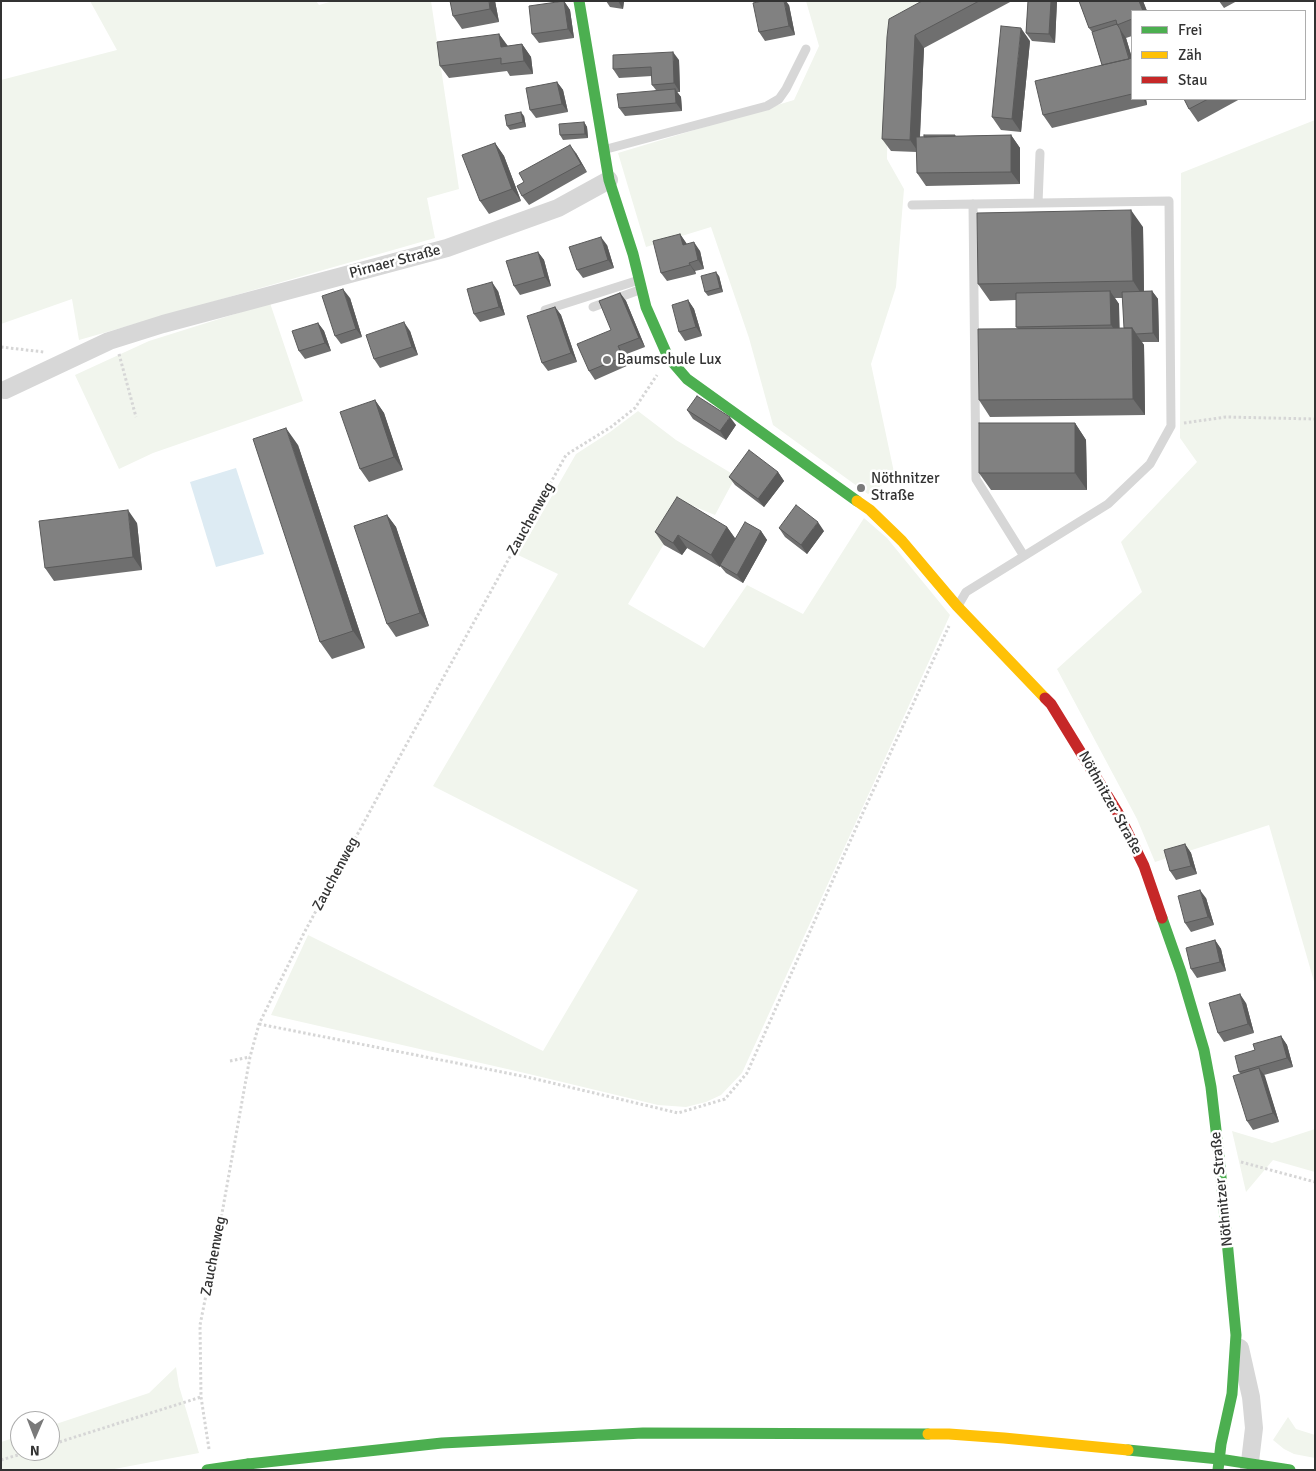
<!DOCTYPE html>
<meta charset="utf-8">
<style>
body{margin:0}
#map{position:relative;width:1316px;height:1471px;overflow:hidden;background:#fff;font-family:Signika,sans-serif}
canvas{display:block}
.frame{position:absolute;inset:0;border:2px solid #333;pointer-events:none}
.legend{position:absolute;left:1131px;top:10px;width:175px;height:90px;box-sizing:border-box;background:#fff;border:1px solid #adadad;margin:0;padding:6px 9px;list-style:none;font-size:15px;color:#333}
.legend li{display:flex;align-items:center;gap:10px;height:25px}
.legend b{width:25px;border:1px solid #adadad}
.north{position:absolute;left:10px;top:1411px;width:50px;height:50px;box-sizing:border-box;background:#fff;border:1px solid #adadad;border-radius:50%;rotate:181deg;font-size:14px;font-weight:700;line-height:20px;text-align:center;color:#333}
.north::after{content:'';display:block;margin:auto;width:18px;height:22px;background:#7a7a7a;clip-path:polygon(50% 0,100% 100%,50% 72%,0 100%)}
</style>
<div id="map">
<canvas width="1316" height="1471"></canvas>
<div class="frame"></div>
<ul class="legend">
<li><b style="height:6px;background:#4caf50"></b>Frei</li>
<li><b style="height:6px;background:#ffc107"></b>Zäh</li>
<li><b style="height:6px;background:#c62828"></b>Stau</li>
</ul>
<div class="north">N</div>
</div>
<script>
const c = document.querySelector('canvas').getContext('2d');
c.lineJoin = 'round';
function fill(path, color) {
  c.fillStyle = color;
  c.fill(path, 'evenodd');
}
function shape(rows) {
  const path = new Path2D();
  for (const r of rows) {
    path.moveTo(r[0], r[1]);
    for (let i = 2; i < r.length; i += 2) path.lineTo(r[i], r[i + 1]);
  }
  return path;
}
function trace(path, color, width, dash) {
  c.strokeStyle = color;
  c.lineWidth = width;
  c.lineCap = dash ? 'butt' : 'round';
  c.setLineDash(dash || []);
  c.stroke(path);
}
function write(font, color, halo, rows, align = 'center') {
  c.font = font + ' Signika,sans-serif';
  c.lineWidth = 5;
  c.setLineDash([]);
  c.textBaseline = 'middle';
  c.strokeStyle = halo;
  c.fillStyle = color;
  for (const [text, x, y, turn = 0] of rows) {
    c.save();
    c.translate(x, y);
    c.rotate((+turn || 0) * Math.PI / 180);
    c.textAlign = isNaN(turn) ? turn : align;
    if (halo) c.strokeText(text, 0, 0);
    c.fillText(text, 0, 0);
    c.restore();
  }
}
fill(shape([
 [90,1,316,1,319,5,333,1,431,1,459,189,427,198,435,238,79,340,72,299,1,324,1,80,117,50],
 [806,1,939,1,888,81,887,159,904,189,896,287,871,364,895,477,868,494,773,425,749,338,711,227,646,247,618,153,794,100,819,46],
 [1315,120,1315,985,1269,825,1155,862,1137,819,1057,669,1142,592,1121,542,1197,462,1180,438,1181,173],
 [270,303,303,401,153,453,119,469,75,375,149,341],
 [638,411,676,440,736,476,715,515,688,504,628,604,704,648,747,585,803,614,864,518,887,538,950,615,742,1073,721,1095,706,1102,686,1107,658,1105,529,1074,271,1015,308,935,543,1051,638,890,433,786,558,574,518,555,576,454,610,432],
 [1315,1129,1315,1172,1273,1160,1246,1192,1232,1131,1272,1143],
 [176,1367,179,1386,199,1453,109,1470,1,1470,1,1442,20,1436,20,1451,50,1451,50,1426,149,1393],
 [1288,1417,1296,1429,1315,1435,1315,1458,1294,1454,1284,1449,1273,1440]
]), '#f1f5ed');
fill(shape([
 [236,468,264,554,216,567,190,482]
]), '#ddebf3');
trace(shape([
 [1,347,44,352],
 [119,354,136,417],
 [1184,423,1226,417,1315,419],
 [259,1024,527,1077,678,1113,725,1099,747,1073,860,819,949,626],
 [230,1061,250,1057],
 [1241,1162,1315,1182],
 [50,1445,201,1397],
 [209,1449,201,1397,200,1325,219,1230,250,1057,259,1024,304,933,388,778,566,455,611,427,635,408,657,375],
 [1,1460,31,1451]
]), '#d6d6d6', 3, [2.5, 2.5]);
trace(shape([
 [603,150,767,106,779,99,786,89,806,49],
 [1038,203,1040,153],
 [973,204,976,479,1024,556],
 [912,205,1169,201,1171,426,1150,464,1108,504,966,592,959,604],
 [593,307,642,289],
 [545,310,639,280]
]), '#d7d7d7', 9);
trace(shape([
 [5,390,109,341,163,324,447,248,558,208,609,180],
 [1240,1348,1251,1397,1254,1428,1249,1470]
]), '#d7d7d7', 18);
trace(shape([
 [579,1,609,180,633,254,646,307,668,357,687,379,857,501],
 [1162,918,1181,972,1204,1050,1211,1087,1219,1156,1236,1335,1232,1394,1221,1444,1218,1470],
 [1128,1450,1219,1459,1290,1470],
 [248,1464,442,1443,643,1433,928,1434]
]), '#4caf50', 11);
trace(shape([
 [857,501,870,510,902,541,957,606,1045,698],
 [928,1434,949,1434,1004,1438,1128,1450]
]), '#ffc107', 11);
trace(shape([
 [1045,698,1051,704,1118,813,1144,866,1162,918]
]), '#c62828', 11);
trace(shape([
 [207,1470,248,1464]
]), '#4caf50', 11);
fill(shape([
 [495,1,499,22,462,29,453,16],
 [564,1,570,10,574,38,539,43,532,34],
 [606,1,624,1,623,9,610,7],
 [922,1,1012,1,924,48,920,137,1011,135,1020,148,1020,184,926,186,917,173,917,152,891,151,882,139],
 [1028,1,1057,1,1055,43,1032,41,1026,33],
 [1079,1,1143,1,1147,11,1132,11,1132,36,1126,38,1132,58,1132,99,1146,99,1147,105,1052,128,1043,115,1102,65,1092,32,1089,28],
 [1219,1,1237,1,1224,8],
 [789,5,795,35,765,41,759,32],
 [499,34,508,46,522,44,531,57,533,74,510,76,507,71,449,78,440,66],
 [1030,41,1021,132,1001,130,992,117],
 [679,60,680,92,677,92,681,97,682,111,625,116,619,108,656,90,652,85,652,76,619,78,613,69],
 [557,82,563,90,568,112,536,118,530,110],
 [1184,99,1240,99,1198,122,1189,109],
 [524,116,526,127,510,130,507,126],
 [584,122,587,127,588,138,563,140,560,135],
 [495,143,504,156,521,201,489,214,480,201],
 [576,153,587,172,529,205,522,196,524,182],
 [1143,227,1144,291,1152,291,1158,299,1159,342,1142,342,1144,345,1145,415,990,417,979,400,1018,329,1016,327,1016,300,990,301,978,284],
 [1115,298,1123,298,1124,328,1119,328,1119,304],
 [680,234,687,244,700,251,704,269,695,271,696,274,667,281,661,273],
 [607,245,614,268,583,278,577,270],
 [538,252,544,260,551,286,520,295,514,286],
 [719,276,723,292,708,296,705,292],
 [498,291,505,315,480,322,474,314],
 [620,293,626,301,645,347,624,355,629,365,595,380,589,371,611,330],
 [350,298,362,337,341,344,335,336],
 [688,300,694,309,702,336,685,341,679,332],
 [555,307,561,315,577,362,548,371,542,363],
 [318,323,324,331,331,351,305,359,299,351],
 [410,331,418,355,380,368,374,359],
 [375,400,384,413,403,470,369,482,360,469],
 [687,410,736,425,726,440,693,419],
 [1075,423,1086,440,1087,490,991,490,979,473],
 [298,445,365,648,332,659,320,642],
 [778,472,784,481,764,507,735,485,729,477],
 [387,515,396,527,429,626,396,637,387,624],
 [137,523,142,570,54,581,45,568],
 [727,527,735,538,761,531,767,540,743,583,726,573,720,566,720,567,687,548,682,555,664,545,655,532],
 [779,528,824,531,807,554,785,537],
 [1185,844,1191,853,1197,874,1176,880,1170,871],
 [1206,898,1214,925,1191,932,1185,923],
 [1215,940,1221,949,1226,971,1197,978,1191,969],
 [1246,1003,1254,1033,1224,1042,1218,1033],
 [1281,1036,1287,1045,1293,1067,1264,1075,1279,1122,1253,1130,1247,1121,1241,1074,1239,1072,1255,1050]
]), '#6f6f6f');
fill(shape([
 [489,1,495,1,499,22,490,9],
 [564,1,570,10,574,38,568,29],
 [618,1,624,1,623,9],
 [784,1,786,1,789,5,795,35,789,26],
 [1051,1,1057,1,1055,43,1049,34],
 [1139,1,1143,1,1147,11,1143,11],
 [1021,28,1030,41,1021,132,1012,119],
 [1120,29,1126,38,1132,58,1132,66,1131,63],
 [499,34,508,47,501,47],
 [915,35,924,48,919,153,910,140],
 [522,44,531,57,533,74,524,61],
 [673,52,679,60,680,92,674,83],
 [557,82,563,90,568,112,562,104],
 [675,89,681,97,682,111,676,103],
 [1143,99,1146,99,1147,105],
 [521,112,524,116,526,127,523,122],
 [584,122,587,127,588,138,585,134],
 [1011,135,1020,148,1020,184,1011,172],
 [495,143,504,156,521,201,512,189],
 [570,145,576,153,587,172,581,164],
 [1131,210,1143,227,1144,298,1133,281],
 [680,234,686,243,689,254,683,245],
 [601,237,607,245,614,268,608,260],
 [694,242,700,251,704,269,698,260],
 [538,252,544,260,551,286,545,277],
 [689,263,695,271,696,274,690,265],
 [716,272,719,276,723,292,720,288],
 [492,282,498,291,505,315,499,307],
 [343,289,350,298,362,337,356,329],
 [1110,291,1119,304,1120,338,1111,325],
 [1152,291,1158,299,1159,342,1153,333],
 [620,293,626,301,645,347,639,338],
 [688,300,694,309,702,336,696,327],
 [555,307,561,315,577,362,571,353],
 [404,322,410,331,418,355,412,347],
 [318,323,324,331,331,351,325,343],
 [1132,328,1144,345,1145,415,1133,399],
 [618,346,624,355,629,365,623,357],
 [375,400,384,413,403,470,394,457],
 [730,417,736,425,726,440,720,431],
 [1075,423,1086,440,1087,490,1075,473],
 [286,428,298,445,365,648,353,631],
 [778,472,784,481,764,507,758,499],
 [128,510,137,523,142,570,133,557],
 [387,515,396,527,429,626,420,613],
 [818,522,824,531,807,554,801,545],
 [727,527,736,540,720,567,711,555],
 [761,531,767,540,743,583,737,575],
 [678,535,687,548,682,555,673,543],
 [1185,844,1191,853,1197,874,1191,866],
 [1200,890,1206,898,1214,925,1208,917],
 [1215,940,1221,949,1226,971,1220,962],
 [1240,994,1246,1003,1254,1033,1248,1024],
 [1281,1036,1287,1045,1293,1067,1287,1058],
 [1259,1068,1265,1076,1279,1122,1273,1113]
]), '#5a5a5a');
const building = shape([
 [450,1,489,1,490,9,453,16,450,1],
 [564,1,568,29,532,34,529,6,564,1],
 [762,1,784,1,789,26,759,32,753,3,762,1],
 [922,1,979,1,915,35,910,140,882,139,887,37,889,19,922,1],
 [1028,1,1051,1,1049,34,1026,33,1028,1],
 [1079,1,1139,1,1143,11,1132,11,1132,19,1117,25,1116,20,1089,28,1079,1],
 [1117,24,1120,29,1129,59,1102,65,1092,32,1117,24],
 [1001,26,1021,28,1012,119,992,117,1001,26],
 [499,34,501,47,522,44,524,61,501,64,501,58,440,66,437,42,499,34],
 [673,52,674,83,652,85,651,67,613,69,613,55,673,52],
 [1132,58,1132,94,1043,115,1035,81,1132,58],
 [557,82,562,104,530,110,526,88,557,82],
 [675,89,676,103,619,108,617,94,675,89],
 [1184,99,1208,99,1189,109,1184,99],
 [521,112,523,122,507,126,505,115,521,112],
 [584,122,585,134,560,135,559,124,584,122],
 [924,135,955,135,955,136,924,137,924,135],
 [1011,135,1011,172,917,173,916,137,1011,135],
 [495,143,512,189,480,201,462,155,495,143],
 [570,145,581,164,522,196,517,186,524,182,519,173,570,145],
 [1131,210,1133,281,978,284,977,213,1131,210],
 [680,234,683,245,694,242,698,260,689,263,690,265,661,273,653,241,680,234],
 [601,237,608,260,577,270,569,247,601,237],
 [538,252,545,277,514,286,506,261,538,252],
 [716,272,720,288,705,292,701,276,716,272],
 [492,282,499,307,474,314,467,289,492,282],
 [343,289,356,329,335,336,322,296,343,289],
 [1110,291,1111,325,1016,327,1016,293,1110,291],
 [1152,291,1153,333,1136,334,1132,328,1124,328,1122,292,1152,291],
 [620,293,639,338,618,346,623,357,589,371,577,344,611,330,599,301,620,293],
 [688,300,696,327,679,332,672,305,688,300],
 [555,307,571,353,542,363,527,316,555,307],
 [404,322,412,347,374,359,366,335,404,322],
 [318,323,325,343,299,351,292,331,318,323],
 [1132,328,1133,399,979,400,978,329,1132,328],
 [697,396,730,417,720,431,687,410,697,396],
 [375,400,394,457,360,469,340,412,375,400],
 [979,423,1075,423,1075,473,979,473,979,423],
 [286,428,353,631,320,642,253,439,286,428],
 [749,450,778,472,758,499,729,477,749,450],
 [677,497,727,527,711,555,678,535,673,543,655,532,677,497],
 [796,505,818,522,801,545,779,528,796,505],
 [128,510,133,557,45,568,39,521,128,510],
 [387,515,420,613,387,624,354,526,387,515],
 [745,522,761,531,737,575,720,565,745,522],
 [1185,844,1191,866,1170,871,1164,850,1185,844],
 [1200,890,1208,917,1185,923,1178,896,1200,890],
 [1215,940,1220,962,1191,969,1186,948,1215,940],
 [1240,994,1248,1024,1218,1033,1209,1003,1240,994],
 [1281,1036,1287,1058,1239,1072,1235,1056,1255,1050,1253,1044,1281,1036],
 [1259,1068,1273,1113,1247,1121,1233,1076,1259,1068]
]);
fill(building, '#818181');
trace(building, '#5a5a5a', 1);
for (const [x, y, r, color] of [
 [607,360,5,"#7a7a7a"],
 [861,488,5,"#7a7a7a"]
]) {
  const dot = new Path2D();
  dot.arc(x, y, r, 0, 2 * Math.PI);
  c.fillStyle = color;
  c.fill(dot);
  trace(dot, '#fff', 2);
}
write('15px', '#333', '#fff', [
 ["Pirnaer Straße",395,262,-15],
 ["Zauchenweg",531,519,-61],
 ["Nöthnitzer Straße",1110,803,61],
 ["Zauchenweg",336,874,-62],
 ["Nöthnitzer Straße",1222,1189,-96],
 ["Zauchenweg",214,1256,-79]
]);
write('15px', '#333', '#fff', [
 ["Baumschule Lux",617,360],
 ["Nöthnitzer",871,479],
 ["Straße",871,496]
], 'left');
</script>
